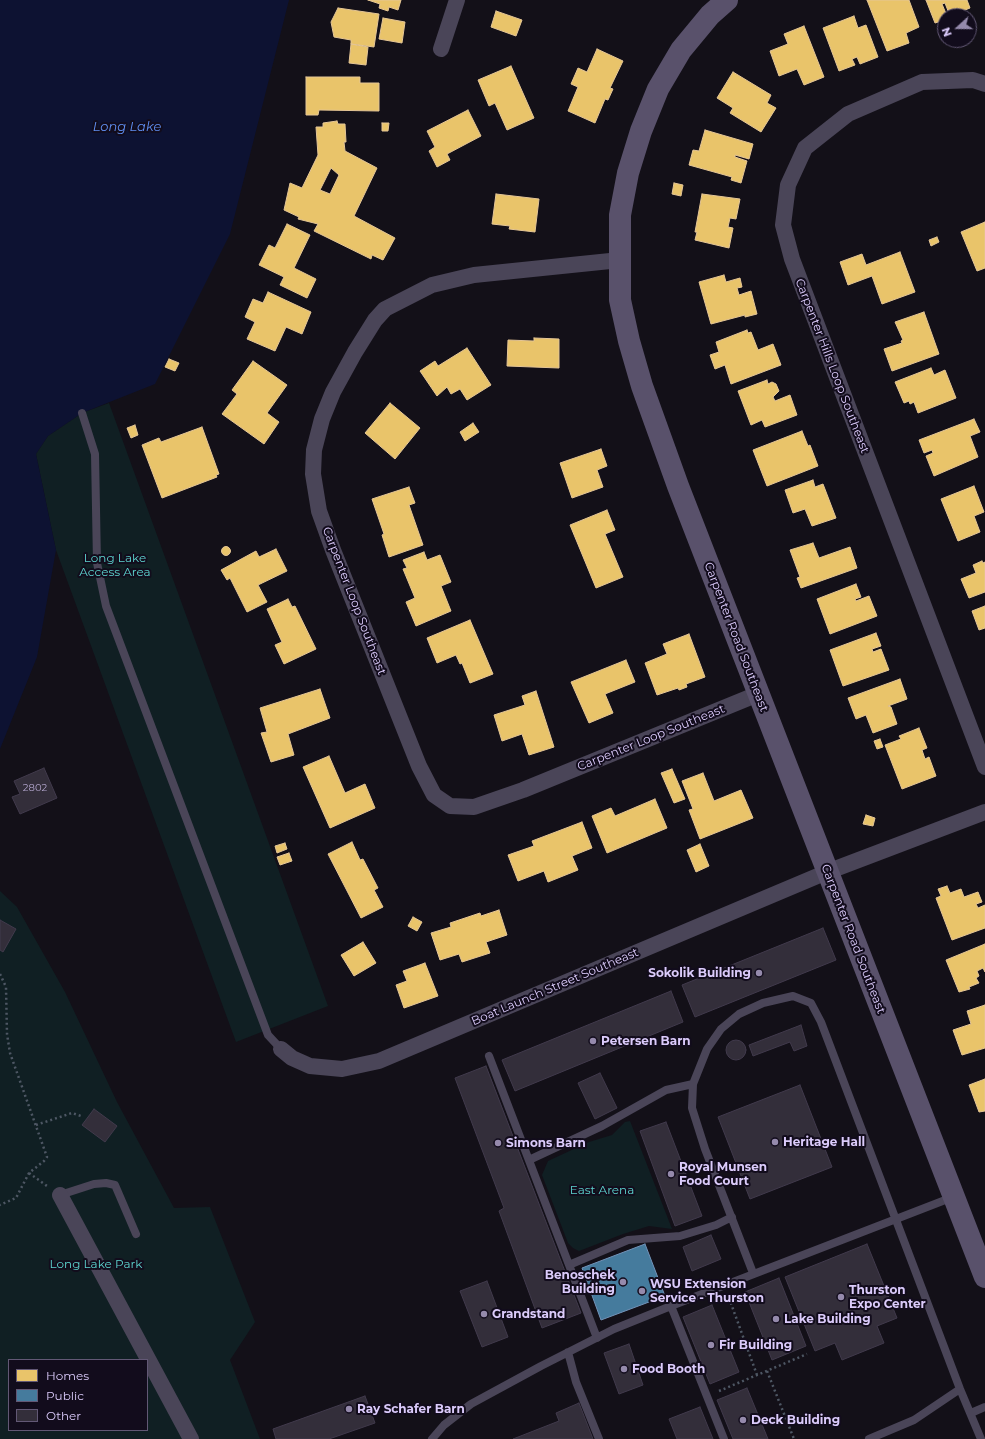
<!DOCTYPE html>
<style>
body{margin:0}
#map{position:relative;width:985px;height:1439px;overflow:hidden;background:#131018;font-family:Montserrat,sans-serif}
canvas{display:block}
.legend{position:absolute;left:8px;top:1359px;width:140px;height:72px;box-sizing:border-box;background:#120c1c;border:1px solid #625875;margin:0;padding:5px 7px;list-style:none;font-size:12px;color:#dbcbfb}
.legend li{display:flex;align-items:center;gap:8px;height:20px}
.legend b{width:20px;border:1px solid #625875}
.north{position:absolute;left:937px;top:8px;width:40px;height:40px;box-sizing:border-box;background:#120c1c;border:1px solid #625875;border-radius:50%;rotate:249deg;font-size:11px;font-weight:700;line-height:16px;text-align:center;color:#dbcbfb}
.north::after{content:'';display:block;margin:auto;width:14px;height:18px;background:#958aac;clip-path:polygon(50% 0,100% 100%,50% 72%,0 100%)}
</style>
<div id="map">
<canvas width="985" height="1439"></canvas>
<ul class="legend">
<li><b style="height:11px;background:#e9c46a"></b>Homes</li>
<li><b style="height:11px;background:#457b9d"></b>Public</li>
<li><b style="height:11px;background:#332e3a"></b>Other</li>
</ul>
<div class="north">N</div>
</div>
<script>
const c = document.querySelector('canvas').getContext('2d');
c.lineJoin = 'round';
function fill(path, color) {
  c.fillStyle = color;
  c.fill(path, 'evenodd');
}
function shape(rows) {
  const path = new Path2D();
  for (const r of rows) {
    if (r.length === 3) {
      path.moveTo(r[0] + r[2], r[1]);
      path.arc(r[0], r[1], r[2], 0, 2 * Math.PI);
      continue;
    }
    path.moveTo(r[0], r[1]);
    for (let i = 2; i < r.length; i += 2) path.lineTo(r[i], r[i + 1]);
  }
  return path;
}
function trace(path, color, width, dash) {
  c.strokeStyle = color;
  c.lineWidth = width;
  c.lineCap = dash ? 'butt' : 'round';
  c.setLineDash(dash || []);
  c.stroke(path);
}
function write(font, color, halo, rows, align = 'center') {
  c.font = font + ' Montserrat,sans-serif';
  c.lineWidth = 4;
  c.setLineDash([]);
  c.textBaseline = 'middle';
  c.strokeStyle = halo;
  c.fillStyle = color;
  for (const [text, x, y, turn = 0] of rows) {
    c.save();
    c.translate(x, y);
    c.rotate((+turn || 0) * Math.PI / 180);
    c.textAlign = isNaN(turn) ? turn : align;
    if (halo) c.strokeText(text, 0, 0);
    c.fillText(text, 0, 0);
    c.restore();
  }
}
fill(shape([
 [109,403,328,1006,236,1042,56,550,36,454,48,436,82,413],
 [0,891,17,907,65,992,117,1102,174,1208,210,1207,255,1322,230,1360,260,1439,0,1439],
 [9,1360,147,1360,147,1430,9,1430],
 [630,1121,672,1229,649,1226,623,1234,579,1251,573,1248,568,1243,542,1175,548,1161,589,1142,612,1135,625,1122]
]), '#101f23');
fill(shape([
 [0,0,289,0,230,234,155,384,82,413,48,436,36,454,56,550,37,657,0,749]
]), '#0d1232');
const homes = shape([
 [368,0,401,0,398,10,389,7,388,11,379,8,380,4,368,0],
 [867,0,909,0,919,27,906,33,909,43,887,51,867,0],
 [926,0,967,0,970,8,950,16,945,3,942,4,947,16,945,20,935,23,926,0],
 [338,8,379,14,374,47,351,44,351,40,334,37,331,22,338,8],
 [496,11,522,20,516,36,491,27,496,11],
 [854,16,858,28,866,25,878,57,860,64,857,57,852,59,855,65,839,71,823,28,854,16],
 [383,18,405,22,402,43,379,39,383,18],
 [804,26,824,77,804,85,797,69,779,76,770,51,788,44,784,34,804,26],
 [351,44,368,47,366,65,349,63,351,44],
 [597,49,623,61,610,88,613,89,608,100,605,99,595,123,568,111,578,87,571,84,578,68,587,72,597,49],
 [511,66,534,118,507,130,495,103,489,106,478,80,511,66],
 [733,72,771,95,767,103,776,108,761,132,730,113,733,108,717,98,733,72],
 [306,77,360,77,360,83,379,83,379,111,319,110,318,115,306,115,306,77],
 [468,110,481,136,447,154,450,160,437,167,429,151,435,147,427,131,468,110],
 [337,121,338,124,345,124,346,142,344,142,345,151,377,168,354,216,395,238,383,260,372,255,371,259,314,231,318,224,298,219,299,217,284,210,290,183,302,188,318,155,316,127,323,127,323,123,337,121],
 [331,168,339,175,330,194,320,190,331,168],
 [382,123,389,123,388,131,382,131,382,123],
 [705,130,753,144,749,159,735,155,735,157,747,161,741,183,731,180,732,177,689,165,693,150,699,151,705,130],
 [674,183,683,185,681,196,672,194,674,183],
 [496,194,539,199,535,232,509,229,510,226,492,224,496,194],
 [702,194,740,199,736,219,730,218,728,227,733,228,729,248,695,240,697,232,695,232,702,194],
 [985,222,985,268,977,271,961,232,985,222],
 [287,224,310,235,294,268,316,279,307,298,280,285,284,277,259,265,269,245,275,248,287,224],
 [937,237,939,242,931,246,929,240,937,237],
 [900,252,915,292,882,304,872,276,848,285,840,262,862,254,866,265,900,252],
 [724,275,726,282,740,278,742,287,737,288,739,295,751,291,757,314,745,317,745,315,711,324,699,282,724,275],
 [268,292,311,312,302,334,286,327,275,351,247,339,255,322,245,317,253,299,263,303,268,292],
 [924,312,939,354,892,371,884,349,902,343,901,341,903,340,895,322,924,312],
 [747,330,748,333,751,332,758,350,773,344,781,365,731,384,725,365,715,369,710,355,719,352,716,342,747,330],
 [534,338,559,339,559,368,507,366,508,340,534,341,534,338],
 [467,348,491,385,467,400,460,389,451,394,447,387,437,396,420,371,435,361,438,366,467,348],
 [169,359,179,363,175,371,165,367,169,359],
 [253,361,287,385,267,413,279,422,264,444,222,414,237,394,232,390,253,361],
 [931,368,934,375,945,370,956,398,918,413,914,402,910,404,909,401,904,403,895,382,931,368],
 [767,380,768,384,772,382,776,384,779,391,773,397,775,401,790,395,797,415,765,427,762,420,751,425,738,391,767,380],
 [390,403,420,428,395,459,365,433,390,403],
 [974,419,980,432,970,436,978,457,934,476,926,456,933,453,932,450,924,453,919,440,974,419],
 [473,423,479,432,465,441,460,432,473,423],
 [135,425,138,435,131,438,127,428,135,425],
 [202,427,219,474,216,475,217,477,162,498,142,445,159,438,161,442,202,427],
 [802,431,808,446,810,445,818,466,767,486,753,450,802,431],
 [601,449,607,466,597,470,603,487,572,498,560,463,601,449],
 [813,480,815,487,823,484,836,518,812,526,805,509,793,513,785,490,813,480],
 [974,486,984,512,974,516,980,532,958,541,941,499,974,486],
 [409,487,415,503,409,505,423,545,389,557,382,535,384,534,372,499,409,487],
 [607,510,615,530,605,534,623,577,596,588,570,525,607,510],
 [813,543,819,558,850,547,857,568,801,588,797,578,800,577,790,550,813,543],
 [226,551,4.5],
 [276,549,287,571,258,585,267,602,247,612,230,578,227,580,221,570,256,551,259,557,276,549],
 [424,552,427,560,440,555,451,582,441,586,451,611,416,626,406,602,415,598,403,569,407,568,403,560,424,552],
 [982,561,983,563,985,562,985,592,969,598,961,579,976,573,973,565,982,561],
 [856,584,861,597,855,599,856,601,869,596,877,616,830,634,817,599,856,584],
 [288,599,292,607,295,606,316,649,284,664,275,645,282,642,267,609,288,599],
 [985,606,985,628,979,630,972,611,985,606],
 [470,620,493,674,470,683,462,663,460,664,456,655,437,663,427,638,470,620],
 [876,633,881,646,872,649,873,652,881,649,889,670,843,686,830,650,876,633],
 [689,634,705,677,686,684,687,687,679,690,678,688,657,695,645,663,667,654,663,644,689,634],
 [626,660,635,682,605,694,613,713,589,723,571,682,626,660],
 [900,679,907,699,888,706,891,707,897,724,873,733,866,715,856,719,848,698,900,679],
 [320,689,330,718,288,734,294,755,271,762,261,733,267,732,260,708,320,689],
 [536,691,554,747,529,755,522,734,502,741,494,715,525,705,522,696,536,691],
 [919,728,927,748,922,750,925,759,929,757,936,776,902,789,885,745,901,739,899,736,919,728],
 [880,739,883,747,877,749,874,741,880,739],
 [329,756,345,793,365,784,375,808,330,828,303,767,329,756],
 [672,769,685,799,674,803,661,773,672,769],
 [703,773,714,801,741,790,753,818,700,839,689,810,693,809,682,781,703,773],
 [655,799,667,828,607,853,592,816,611,808,615,816,655,799],
 [866,815,875,818,873,826,863,824,866,815],
 [582,822,592,848,572,856,578,870,548,882,544,871,518,881,508,855,534,846,532,841,582,822],
 [352,842,360,860,363,859,378,888,374,890,383,907,361,918,328,854,352,842],
 [285,843,287,849,277,853,275,846,285,843],
 [700,844,709,866,696,872,687,850,700,844],
 [289,853,292,861,280,865,277,857,289,853],
 [947,886,950,893,961,889,964,897,978,892,982,902,976,904,978,908,985,905,985,928,952,940,936,898,941,896,938,889,947,886],
 [499,910,507,935,486,942,490,953,462,962,459,954,440,960,431,933,451,927,450,923,480,913,481,916,499,910],
 [413,917,422,922,417,931,408,926,413,917],
 [363,942,376,963,354,976,341,955,363,942],
 [985,944,985,972,983,968,977,971,979,976,976,978,979,983,969,987,970,989,959,992,946,960,985,944],
 [425,963,438,996,404,1008,396,985,407,981,403,971,425,963],
 [985,1005,985,1048,962,1055,953,1030,971,1024,967,1011,985,1005],
 [985,1079,985,1111,979,1112,969,1085,985,1079]
]);
fill(homes, '#e9c46a');
trace(homes, '#e5c696', 1);
const public = shape([
 [645,1244,665,1296,601,1320,582,1268,645,1244]
]);
fill(public, '#457b9d');
trace(public, '#7293b9', 1);
const building = shape([
 [44,768,57,798,20,814,12,797,20,794,14,781,44,768],
 [0,920,16,929,3,952,0,950,0,920],
 [823,928,836,960,695,1017,682,985,823,928],
 [671,991,683,1022,515,1091,502,1060,671,991],
 [801,1025,807,1046,794,1051,790,1042,753,1056,749,1045,801,1025],
 [736,1050,10],
 [486,1066,581,1313,542,1328,499,1211,504,1208,455,1078,486,1066],
 [600,1073,617,1108,595,1119,578,1083,600,1073],
 [800,1085,832,1167,750,1199,718,1117,800,1085],
 [94,1109,117,1126,105,1142,82,1125,94,1109],
 [666,1122,702,1216,675,1226,640,1131,666,1122],
 [711,1235,721,1259,692,1271,683,1247,711,1235],
 [867,1244,897,1318,877,1326,884,1343,842,1360,835,1343,815,1351,785,1277,867,1244],
 [779,1278,806,1346,772,1360,745,1292,779,1278],
 [487,1281,508,1337,482,1347,460,1291,487,1281],
 [712,1305,739,1372,710,1384,683,1317,712,1305],
 [629,1344,643,1385,619,1394,604,1353,629,1344],
 [747,1388,768,1439,733,1439,717,1400,747,1388],
 [365,1396,375,1423,329,1439,276,1439,273,1429,365,1396],
 [579,1403,593,1439,513,1439,559,1421,556,1413,579,1403],
 [700,1407,713,1439,677,1439,669,1419,700,1407]
]);
fill(building, '#332e3a');
trace(building, '#413a4c', 1);
trace(shape([
 [0,974,6,987,7,1034,10,1053,47,1157,44,1161,29,1173,16,1198,0,1205],
 [36,1125,72,1113,81,1116],
 [29,1173,47,1186],
 [729,1298,757,1375],
 [767,1371,794,1439],
 [719,1391,807,1354]
]), '#4e5764', 2.5, [2, 3]);
trace(shape([
 [82,413,95,454,97,563,106,606,268,1035,281,1049],
 [489,1056,597,1338],
 [529,1160,602,1126,666,1090,693,1084],
 [60,1195,94,1184,106,1183,115,1185,136,1234],
 [569,1265,628,1240,680,1236,716,1225,732,1217],
 [753,1273,705,1149,692,1108,693,1084,707,1049,721,1029,739,1014,763,1003,793,996,811,1003,821,1022,960,1389,981,1439],
 [671,1306,724,1439],
 [568,1352,576,1382,599,1439],
 [971,1413,985,1407],
 [432,1439,444,1425,471,1404,541,1366,614,1329,671,1306,953,1197],
 [869,1439,914,1420,960,1389]
]), '#4a4558', 8);
trace(shape([
 [441,49,457,0],
 [985,84,973,80,922,82,848,114,805,148,788,185,783,225,792,259,985,767],
 [620,260,474,275,432,285,385,309,375,320,355,352,333,392,322,419,314,450,313,474,319,511,333,550,419,766,434,795,450,806,474,807,523,790,758,694],
 [281,1049,292,1058,310,1066,342,1069,379,1061,827,872,985,812],
 [60,1195,191,1439]
]), '#4a4558', 16);
trace(shape([
 [727,0,710,15,681,50,658,89,641,131,628,173,620,215,620,300,629,341,642,386,678,486,985,1277]
]), '#59516b', 22);
for (const [x, y, r, color] of [
 [759,973,4,"#958aac"],
 [593,1041,4,"#958aac"],
 [775,1142,4,"#958aac"],
 [498,1143,4,"#958aac"],
 [671,1174,4,"#958aac"],
 [623,1282,4,"#958aac"],
 [642,1291,4,"#958aac"],
 [841,1297,4,"#958aac"],
 [484,1314,4,"#958aac"],
 [776,1319,4,"#958aac"],
 [711,1345,4,"#958aac"],
 [624,1369,4,"#958aac"],
 [349,1409,4,"#958aac"],
 [743,1420,4,"#958aac"]
]) {
  const dot = new Path2D();
  dot.arc(x, y, r, 0, 2 * Math.PI);
  c.fillStyle = color;
  c.fill(dot);
  trace(dot, '#120c1c', 1.5);
}
write('10px', '#b1a4cb', null, [
 ["2802",35,788]
]);
write('12px', '#dbcbfb', '#120c1c', [
 ["Carpenter Hills Loop Southeast",832,366,69],
 ["Carpenter Loop Southeast",354,601,69],
 ["Carpenter Road Southeast",736,637,69],
 ["Carpenter Loop Southeast",651,738,-22],
 ["Carpenter Road Southeast",853,939,69],
 ["Boat Launch Street Southeast",555,987,-23]
]);
write('12px', '#5dd5d0', '#120c1c', [
 ["Long Lake",115,558],
 ["Access Area",115,572],
 ["East Arena",602,1190],
 ["Long Lake Park",96,1264]
]);
write('bold 12px', '#dbcbfb', '#120c1c', [
 ["Sokolik Building",751,973,"right"],
 ["Petersen Barn",601,1041],
 ["Heritage Hall",783,1142],
 ["Simons Barn",506,1143],
 ["Royal Munsen",679,1167],
 ["Food Court",679,1181],
 ["Benoschek",615,1275,"right"],
 ["Building",615,1289,"right"],
 ["WSU Extension",650,1284],
 ["Service - Thurston",650,1298],
 ["Thurston",849,1290],
 ["Expo Center",849,1304],
 ["Grandstand",492,1314],
 ["Lake Building",784,1319],
 ["Fir Building",719,1345],
 ["Food Booth",632,1369],
 ["Ray Schafer Barn",357,1409],
 ["Deck Building",751,1420]
], 'left');
write('italic 13px', '#6090f4', '#120c1c', [
 ["Long Lake",127,127]
]);
</script>
